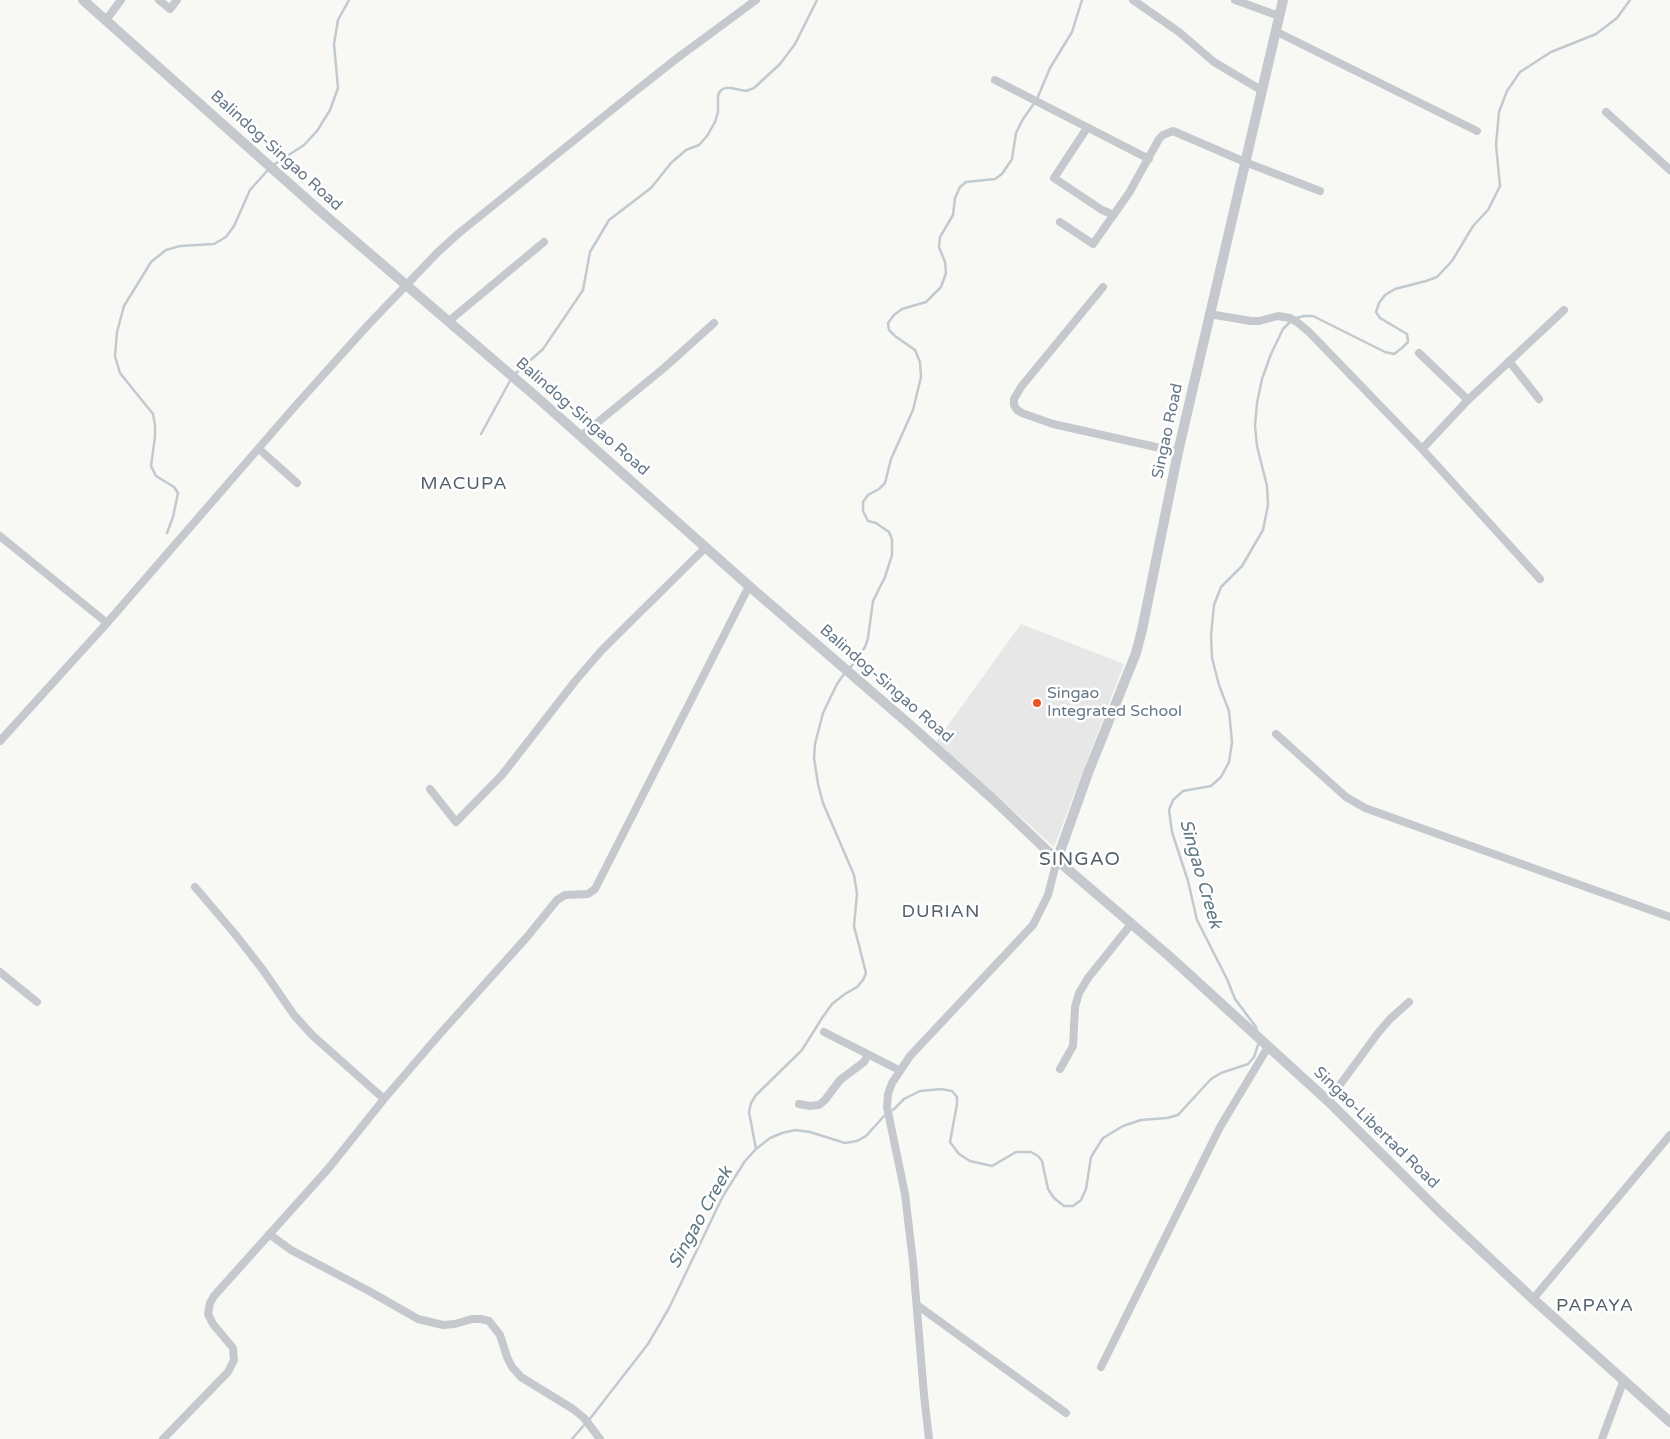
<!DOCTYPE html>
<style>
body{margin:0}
canvas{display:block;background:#f8f8f5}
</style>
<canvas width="1670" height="1439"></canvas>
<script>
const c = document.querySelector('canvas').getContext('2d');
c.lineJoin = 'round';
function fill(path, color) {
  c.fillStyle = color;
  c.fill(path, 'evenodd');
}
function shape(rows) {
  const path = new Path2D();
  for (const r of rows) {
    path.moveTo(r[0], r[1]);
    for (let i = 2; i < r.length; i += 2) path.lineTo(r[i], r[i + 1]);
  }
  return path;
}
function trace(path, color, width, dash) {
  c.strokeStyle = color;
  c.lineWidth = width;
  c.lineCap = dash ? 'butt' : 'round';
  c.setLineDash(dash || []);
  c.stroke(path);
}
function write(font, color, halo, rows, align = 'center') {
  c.font = font + ' "Varela Round",sans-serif';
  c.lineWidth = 5;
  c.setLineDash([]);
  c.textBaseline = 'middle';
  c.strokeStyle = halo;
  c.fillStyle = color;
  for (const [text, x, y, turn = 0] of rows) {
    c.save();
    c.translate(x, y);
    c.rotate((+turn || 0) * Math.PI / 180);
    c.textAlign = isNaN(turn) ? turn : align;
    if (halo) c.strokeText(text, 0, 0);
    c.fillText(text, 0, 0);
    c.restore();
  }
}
fill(shape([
 [1021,624,1124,664,1054,847,936,742]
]), '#e6e7e6');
trace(shape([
 [1037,99,1050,68,1072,32,1082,0],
 [275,164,304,145,317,131,330,110,338,88,334,44,338,20,349,0],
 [1296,318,1304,316,1313,316,1385,352,1394,354,1402,348,1408,342,1407,334,1380,318,1376,312,1379,303,1385,295,1395,289,1426,281,1437,277,1452,261,1473,226,1488,210,1500,186,1496,145,1499,112,1507,91,1520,72,1551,52,1596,34,1617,18,1630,0],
 [516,373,543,349,577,299,583,290,590,252,609,220,651,188,671,163,686,150,699,145,707,136,715,122,718,112,718,95,721,90,725,88,731,88,746,91,754,88,780,64,795,44,817,0],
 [481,434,511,379],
 [167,533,173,517,178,493,174,487,156,476,151,466,155,437,155,425,153,414,120,373,115,356,117,332,124,306,151,262,166,250,180,246,214,244,226,237,234,226,250,190,267,171],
 [850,668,865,647,868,638,873,601,885,577,892,555,892,539,889,532,876,523,868,521,863,511,863,502,868,495,879,489,885,483,891,459,913,410,921,377,920,362,915,350,895,336,889,330,888,323,894,315,902,309,926,302,941,287,946,273,945,262,939,247,940,237,953,215,955,198,960,187,966,182,995,179,1002,174,1012,159,1016,133,1023,119,1033,105],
 [1257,1032,1256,1027,1235,999,1227,979,1197,920,1188,881,1172,832,1169,810,1173,800,1183,791,1211,786,1221,777,1229,762,1232,742,1229,711,1219,685,1212,658,1211,635,1214,605,1221,587,1242,566,1263,530,1268,505,1267,486,1257,446,1255,426,1257,403,1262,379,1271,354,1283,329,1290,322],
 [893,1110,904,1099,920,1091,941,1089,952,1091,957,1097,957,1104,950,1142,959,1154,970,1161,992,1166,1016,1152,1031,1152,1038,1156,1042,1161,1048,1189,1054,1198,1064,1206,1073,1206,1081,1200,1086,1189,1091,1157,1103,1138,1123,1126,1141,1120,1167,1118,1178,1115,1211,1079,1221,1073,1248,1064,1254,1057,1258,1045],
 [756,1149,749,1112,751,1103,756,1095,802,1050,822,1018,832,1004,845,994,857,987,863,980,866,973,854,926,857,894,854,875,823,803,818,784,814,758,815,744,823,713,837,684,844,674],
 [589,1420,648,1344,669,1308,723,1196,745,1161,756,1149,770,1138,782,1133,795,1130,810,1132,845,1143,857,1141,866,1136,884,1116],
 [572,1439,585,1424]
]), '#c0cacf', 2.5);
trace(shape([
 [159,0,170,9,177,0],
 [1133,0,1179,32,1214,62,1261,90],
 [1235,0,1279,16],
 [106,20,121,0],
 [1275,31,1477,131],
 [995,80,1149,159],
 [1606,112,1670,170],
 [1087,128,1054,178,1102,210,1114,215],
 [1060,222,1093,244,1129,193,1159,139,1163,135,1173,131,1245,162,1320,191],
 [1103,287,1021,387,1014,399,1014,405,1017,410,1022,413,1053,424,1178,452],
 [1209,314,1251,321,1259,321,1278,316,1290,318,1297,322,1309,332,1422,449,1540,579],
 [449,321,544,242],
 [1419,353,1468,400],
 [1509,361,1539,399],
 [581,436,664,368,714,323],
 [259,449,297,483],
 [1422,449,1468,400,1564,310],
 [0,536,107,623],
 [1276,734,1346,797,1365,808,1670,917],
 [0,741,107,623,297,404,368,325,438,252,459,233,623,101,676,59,756,0],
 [430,789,456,822,502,775,576,680,602,650,706,547],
 [195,887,235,934,263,970,294,1015,312,1035,384,1099],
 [0,972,37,1002],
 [824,1032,899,1070],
 [1060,1069,1073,1046,1075,1007,1079,993,1088,978,1132,923],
 [1328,1101,1378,1033,1390,1019,1409,1002],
 [799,1104,810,1106,819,1105,825,1100,840,1080,864,1062,868,1055],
 [269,1234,291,1250,369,1291,418,1319,443,1325,455,1324,472,1319,481,1319,489,1321,500,1335,507,1357,512,1367,521,1377,573,1409,584,1418,600,1439],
 [1533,1299,1670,1135],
 [917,1305,1066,1413],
 [1101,1367,1220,1127,1268,1047],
 [163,1439,228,1372,234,1360,233,1348,213,1324,208,1314,210,1303,214,1296,328,1169,384,1099,439,1035,527,937,557,900,565,895,588,894,595,889,749,586],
 [929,1439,924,1395,913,1262,905,1194,887,1107,888,1094,892,1083,910,1056,1033,925,1048,895,1057,860],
 [1602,1439,1623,1382]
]), '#c5c9cd', 8);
trace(shape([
 [83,0,320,211,540,400,749,586,909,724,994,800,1057,860,1169,956,1328,1101,1439,1211,1533,1299,1670,1422],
 [1057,860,1088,773,1136,653,1142,630,1178,452,1283,0]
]), '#c5c9cd', 10);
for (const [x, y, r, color] of [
 [1037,703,5,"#ec5521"]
]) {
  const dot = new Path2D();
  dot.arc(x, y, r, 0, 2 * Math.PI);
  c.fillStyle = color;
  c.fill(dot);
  trace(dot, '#fff', 2);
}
write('16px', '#657888', '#fff', [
 ["Balindog-Singao Road",276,151,42],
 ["Balindog-Singao Road",582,417,41],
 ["Singao Road",1168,431,-78],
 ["Balindog-Singao Road",886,684,41],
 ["Singao-Libertad Road",1376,1128,44]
]);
write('16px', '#657888', '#fff', [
 ["Singao",1047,694],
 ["Integrated School",1047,712]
], 'left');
c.letterSpacing = '1px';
write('18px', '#54616c', '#fff', [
 ["MACUPA",464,484],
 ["DURIAN",941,912],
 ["PAPAYA",1595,1306]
]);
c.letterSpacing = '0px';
write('italic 18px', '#617983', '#fff', [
 ["Singao Creek",1200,874,74],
 ["Singao Creek",701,1218,-61]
]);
c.letterSpacing = '1px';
write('19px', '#54616c', '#fff', [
 ["SINGAO",1080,860]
]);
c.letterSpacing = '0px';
</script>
